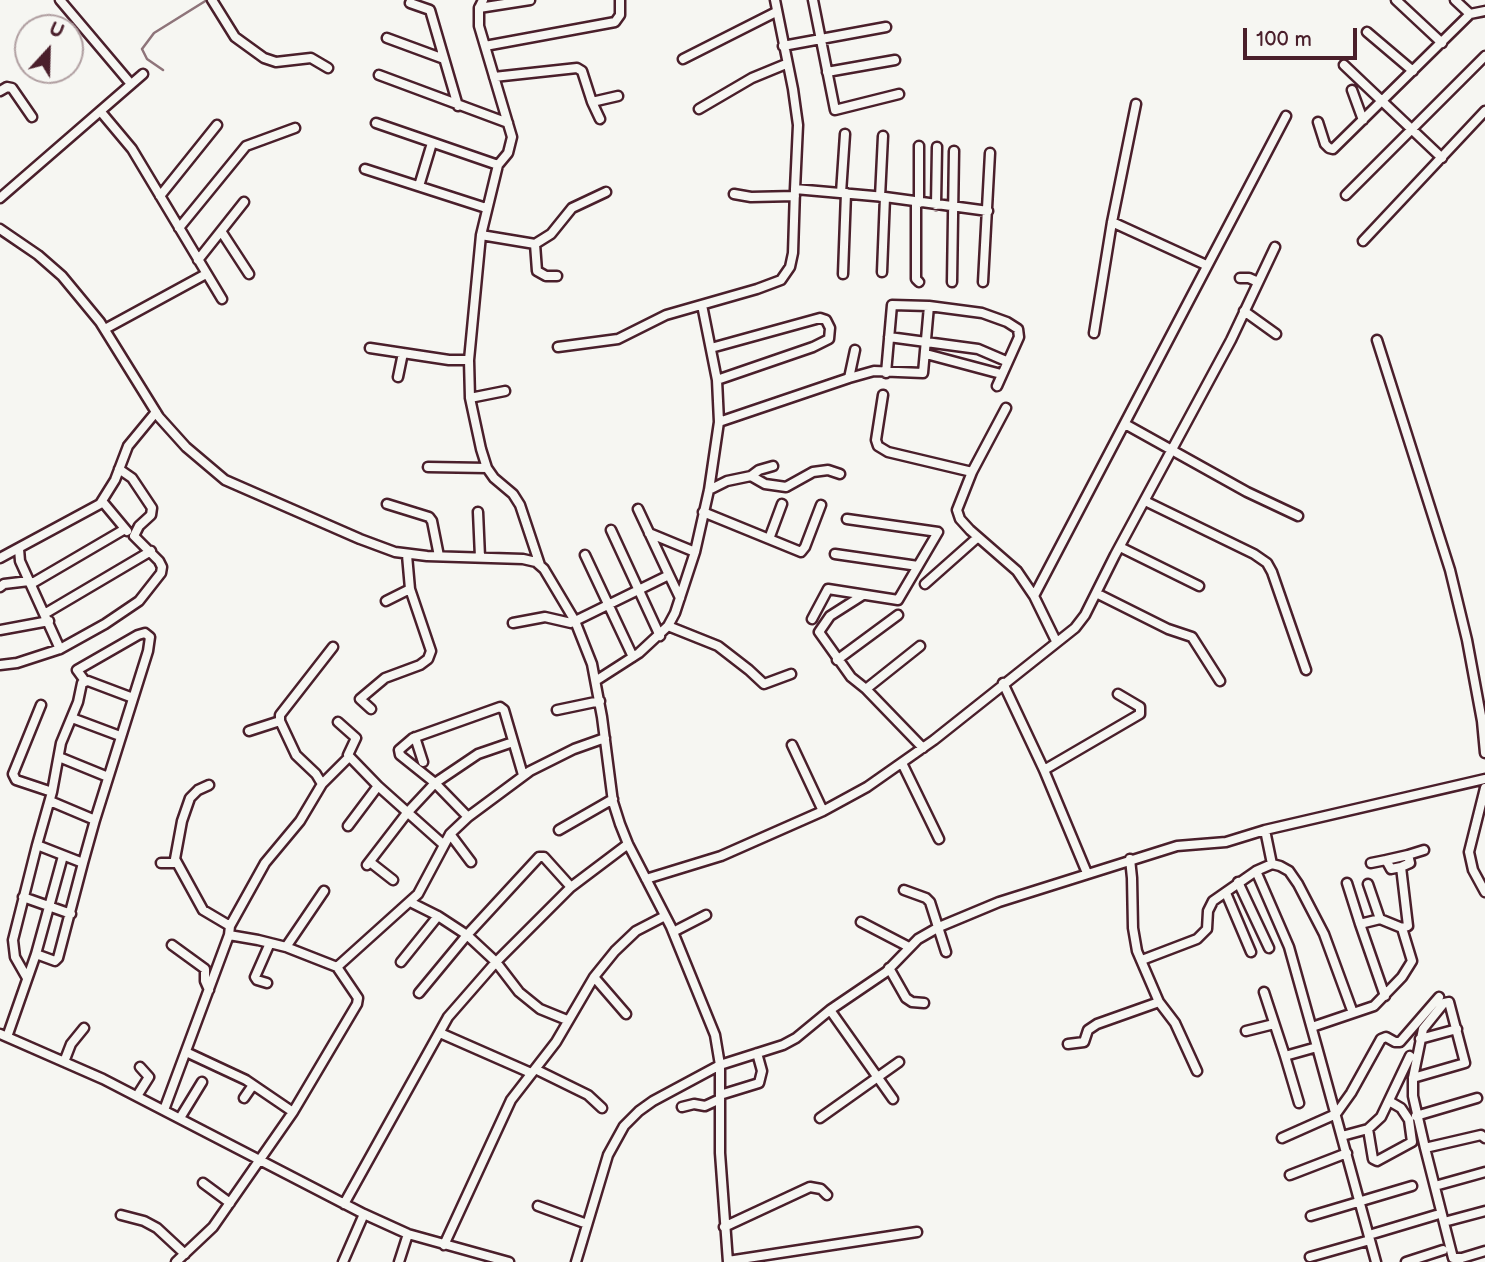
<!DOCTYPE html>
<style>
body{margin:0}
#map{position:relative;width:1485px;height:1262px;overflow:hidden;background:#f6f6f2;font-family:"Balsamiq Sans",sans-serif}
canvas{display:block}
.north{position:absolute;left:14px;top:14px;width:70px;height:70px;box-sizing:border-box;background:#f6f6f2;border:2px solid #b1a0a2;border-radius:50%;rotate:22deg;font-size:19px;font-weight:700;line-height:28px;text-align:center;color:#4a1f2b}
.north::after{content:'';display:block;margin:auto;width:24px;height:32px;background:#4a1f2b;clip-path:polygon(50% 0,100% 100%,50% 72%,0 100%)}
.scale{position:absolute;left:1243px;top:28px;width:114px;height:32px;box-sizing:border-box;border:4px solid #4a1f2b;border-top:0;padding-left:9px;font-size:21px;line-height:24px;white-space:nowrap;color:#4a1f2b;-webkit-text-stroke:5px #f6f6f2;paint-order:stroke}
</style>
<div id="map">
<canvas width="1485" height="1262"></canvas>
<div class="north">U</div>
<div class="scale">100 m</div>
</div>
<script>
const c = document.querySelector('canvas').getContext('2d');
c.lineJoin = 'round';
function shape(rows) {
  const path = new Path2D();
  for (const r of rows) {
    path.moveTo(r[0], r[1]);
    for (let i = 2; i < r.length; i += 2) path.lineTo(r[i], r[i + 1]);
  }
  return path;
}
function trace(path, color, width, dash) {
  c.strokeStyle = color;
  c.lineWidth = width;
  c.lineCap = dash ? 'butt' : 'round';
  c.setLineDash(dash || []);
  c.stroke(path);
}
trace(shape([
 [163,70,147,59,142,49,154,33,207,0]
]), '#8e747a', 2.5);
const minor = shape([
 [60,0,131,84],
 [212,0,235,37,264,58,276,62,311,58,328,68],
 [483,0,479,8,479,26,512,137,508,153,498,165,481,235,469,360,470,398,481,449,487,468,494,478,513,494,520,505,540,565],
 [775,0,793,89,798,125,795,189],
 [813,0,835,110,899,94],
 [1396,0,1442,43],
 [1455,0,1470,14],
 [410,3,430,10,458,106],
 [479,8,530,0],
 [1367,32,1413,71],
 [387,38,444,59],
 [485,46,615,22,620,15,620,0],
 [783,46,886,27],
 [683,59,776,12],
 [1344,65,1442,158],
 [827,72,895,60],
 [379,75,508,123],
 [494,77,577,68,582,71,592,102,618,96],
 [1352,90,1363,120],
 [0,91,7,87,12,88,32,117],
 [592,102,600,119],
 [699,109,752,78,786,64],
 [101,112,132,149,222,299],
 [1318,122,1325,144,1329,148,1333,149,1470,14,1485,11],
 [376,123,498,165],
 [919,146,919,203],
 [365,169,486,208],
 [419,186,432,143],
 [841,193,845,134],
 [734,194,751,197,795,196],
 [1346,195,1485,56],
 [160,196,217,125],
 [880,197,883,136],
 [0,198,143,74],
 [916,203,916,279,919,282],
 [936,205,937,147],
 [1112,222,1206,265],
 [179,228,246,146,295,128],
 [0,229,38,255,62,276,100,322,159,417,186,447,225,480,360,539,395,552,427,556,523,559,536,562,544,569,575,621,592,664,602,717,613,802,620,824,628,844,671,927,715,1035,720,1065,720,1153,728,1262],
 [221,231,249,274],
 [481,235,535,244,551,234,572,208,606,192],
 [1363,241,1485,111],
 [535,244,537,271,546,276,557,276],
 [198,260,244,202],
 [882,272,885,197],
 [843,274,846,193],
 [1240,278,1249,278,1258,282],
 [952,282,954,151],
 [983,282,990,153],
 [1244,311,1276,334],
 [105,329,206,274],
 [1094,333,1112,222,1136,104],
 [889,337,978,349,1006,361],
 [1377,340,1450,570,1467,640,1482,721,1485,753],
 [558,347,618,339,666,315,757,289,781,280,790,267,793,253,795,189,885,197,988,211],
 [370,348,449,360,469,360],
 [711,348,820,318,826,320,830,328,829,339,813,347,717,380],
 [926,354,1001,374],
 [886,373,892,305,929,306,982,313,1007,322,1018,329,1019,337,997,386],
 [398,377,403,353],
 [849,378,874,371,923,373,929,306],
 [883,395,876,440,878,446,888,452,972,472],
 [470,398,505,391],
 [1006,408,972,472,957,510,960,519,970,530,1017,571,1034,596],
 [719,422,849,378,855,350],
 [1125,424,1247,492,1298,516],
 [428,467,487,468],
 [751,476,759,470,773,466],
 [709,490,727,481,751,476,765,484,786,487,813,472,828,470,840,474],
 [102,501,127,531],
 [1145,501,1254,554,1267,563,1272,572,1306,670],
 [387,504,429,517,432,521,439,556],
 [478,512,480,557],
 [703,512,801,552,805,547,821,505],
 [611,530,660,636],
 [649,533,695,552],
 [769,539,782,504],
 [1120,547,1199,586],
 [19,549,20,561,60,649],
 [835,554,918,566],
 [585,555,633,657],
 [0,558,100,504,115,480,128,446,156,412],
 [669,575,680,598],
 [31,584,125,529],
 [925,584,978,537],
 [0,587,4,584,29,581],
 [1096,593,1168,629,1192,637,1220,681],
 [863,595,830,616,819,632,851,677,866,689,923,748],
 [386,601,410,589],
 [46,613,151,551],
 [812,619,828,589,898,600,938,532,847,519],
 [513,623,545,617,571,623,669,575,638,509],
 [668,626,718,646,749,670,764,684,791,674],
 [0,630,49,621],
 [1056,641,1034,596,1286,116],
 [837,660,898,615],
 [0,665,17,663,60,649,105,624,139,601,161,573,162,567,159,561,134,536,139,526,151,515,152,508,132,478,119,469],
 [597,680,639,653,668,626,675,613,695,552,709,490,719,422,717,380,702,305],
 [1003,683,1044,770,1087,873],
 [866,689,920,646],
 [371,709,360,699,385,678,420,665,428,659,431,651,410,589,407,555],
 [557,710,600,701],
 [72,718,120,736],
 [338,722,356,738,348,755,378,786],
 [249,731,280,721],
 [415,737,423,762],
 [792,745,823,811],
 [59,757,108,777],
 [902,763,939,839],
 [1044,770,1140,714,1140,707,1118,694],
 [322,784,349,757],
 [209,785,198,790,190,798,182,821,175,859,203,910,230,926],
 [1485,788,1469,852,1473,870,1485,892],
 [52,792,61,743,78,702,82,683,88,681,133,698],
 [50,801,95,820,148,651,150,637,145,633,138,635,77,670,85,681],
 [468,817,435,783,400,755,399,750,413,738,500,707,504,710,523,775],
 [348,826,378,786,444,845],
 [559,830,613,799],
 [1265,830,1272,864],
 [450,834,471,862],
 [37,845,52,792,16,780,13,774,41,705],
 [1130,859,1132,878,1133,928,1137,951,1159,1002,1175,1023,1197,1071],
 [1386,860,1408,855],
 [370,862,393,880],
 [83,863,95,820],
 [161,863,175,863],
 [1371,863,1386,860,1391,869,1401,867],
 [367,865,407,813,435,783,478,754,513,742],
 [1256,871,1289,947,1317,1047],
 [646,879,721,856,823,811,867,787,934,740,1075,628,1085,615,1115,555,1231,340,1275,247],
 [1238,882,1269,948],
 [1368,884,1380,919],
 [904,890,926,898,930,902,946,952],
 [1226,893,1251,952],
 [23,897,71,914],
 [861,922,909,947],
 [1360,924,1385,996],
 [1402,928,1408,926,1401,867,1410,863,1408,855,1424,850],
 [673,932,706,915],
 [229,935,258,940,286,947,337,967,418,894,450,834,468,817,530,771,574,749,605,738],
 [172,945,205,969,205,981,209,990],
 [286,947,324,891],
 [1142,960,1197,939,1207,929,1208,911,1213,901,1256,871,1272,864,1280,866,1289,871,1298,884,1324,934,1353,1013],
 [401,962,438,916],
 [889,968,906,998,912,1002,924,1003],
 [594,977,626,1014],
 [27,978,15,957,13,940,37,845,83,863,58,958,55,961,36,954],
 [267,983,257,980,255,977,270,943],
 [1264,992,1285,1056,1317,1047,1376,1262],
 [419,993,467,935,539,857,544,857,571,887],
 [830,1010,893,1099],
 [567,1020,540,1009,519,992,496,962,571,887,628,844],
 [1312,1027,1374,1006,1402,977,1412,961,1402,928,1380,919,1360,924,1347,883],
 [1246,1031,1274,1024],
 [440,1033,531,1073],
 [0,1034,103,1079,364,1214,408,1234,509,1262],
 [7,1037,36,954,63,856],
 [1420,1039,1457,1029],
 [1068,1044,1084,1042,1088,1030,1097,1024,1159,1002],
 [186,1052,246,1080,293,1112],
 [1285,1056,1299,1103],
 [64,1062,71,1044,84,1028],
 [535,1069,588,1095,602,1108],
 [1413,1078,1465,1063,1449,1002,1444,1003,1423,1029,1413,1078,1413,1096,1425,1148,1481,1135,1485,1138],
 [720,1095,759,1083,762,1071,757,1053],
 [137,1096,149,1077,140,1067],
 [244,1098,253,1085],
 [682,1107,694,1104,705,1106,720,1099],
 [164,1110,229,935,230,926,265,863,300,821,322,784,316,774,296,755,280,721,280,715,333,647],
 [1416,1116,1477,1098],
 [180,1118,202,1082],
 [820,1118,899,1062],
 [1368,1129,1373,1159,1377,1161,1412,1142,1409,1120,1401,1108,1389,1101],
 [1342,1136,1368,1129,1381,1117,1410,1056],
 [1282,1138,1336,1114,1351,1093,1381,1039,1386,1037,1395,1042,1400,1042,1439,997],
 [1425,1148,1453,1258,1462,1258,1485,1251],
 [1290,1175,1347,1153],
 [203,1183,230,1203],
 [1435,1186,1485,1172],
 [344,1204,448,1017,496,962,467,935,438,916,410,902],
 [538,1206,587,1224],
 [121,1215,144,1221,157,1228,185,1254],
 [1311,1216,1412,1186],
 [1444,1222,1485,1211],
 [724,1227,810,1187,821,1189,827,1195],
 [1369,1235,1436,1215],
 [444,1245,511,1100,556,1042,594,977,615,951,636,931,665,916],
 [1310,1257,1370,1240],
 [728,1261,917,1232],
 [176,1262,213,1227,293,1112,357,1004,358,998,337,967],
 [343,1262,364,1214],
 [399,1262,408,1234],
 [576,1262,608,1155,624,1126,639,1111,653,1101,720,1065,783,1045,796,1038,830,1010,886,972,918,939,939,927,999,902,1177,846,1226,842,1265,830,1485,779],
 [1406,1262,1443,1250]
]);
trace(minor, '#4a1f2b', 13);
trace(minor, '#f6f6f2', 8);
</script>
